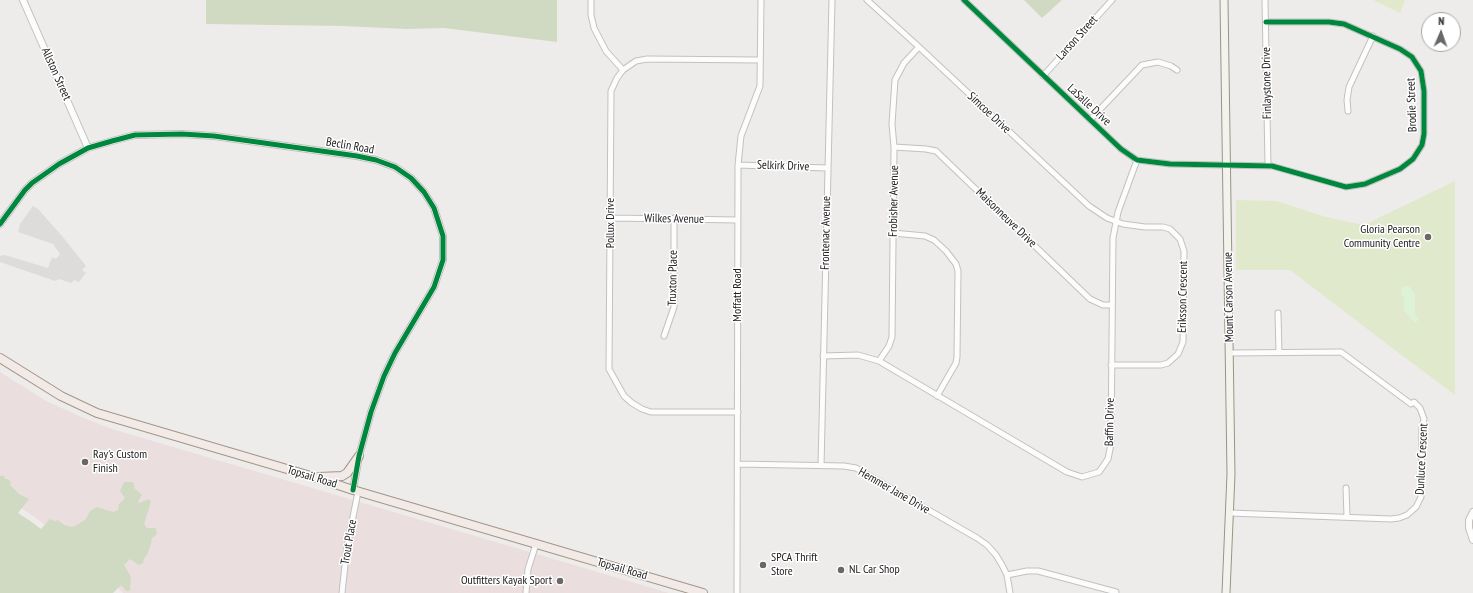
<!DOCTYPE html>
<style>
body{margin:0}
#map{position:relative;width:1473px;height:593px;overflow:hidden;background:#eeecea;font-family:"PT Sans Narrow",sans-serif}
canvas{display:block}
.north{position:absolute;left:1421px;top:12px;width:40px;height:40px;box-sizing:border-box;background:#fff;border:1px solid #a6a6a6;border-radius:50%;rotate:2deg;font-size:11px;font-weight:700;line-height:16px;text-align:center;color:#212121}
.north::after{content:'';display:block;margin:auto;width:14px;height:18px;background:#696867;clip-path:polygon(50% 0,100% 100%,50% 72%,0 100%)}
</style>
<div id="map">
<canvas width="1473" height="593"></canvas>
<div class="north">N</div>
</div>
<script>
const c = document.querySelector('canvas').getContext('2d');
c.lineJoin = 'round';
function fill(path, color) {
  c.fillStyle = color;
  c.fill(path, 'evenodd');
}
function shape(rows) {
  const path = new Path2D();
  for (const r of rows) {
    path.moveTo(r[0], r[1]);
    for (let i = 2; i < r.length; i += 2) path.lineTo(r[i], r[i + 1]);
  }
  return path;
}
function trace(path, color, width, dash) {
  c.strokeStyle = color;
  c.lineWidth = width;
  c.lineCap = dash ? 'butt' : 'round';
  c.setLineDash(dash || []);
  c.stroke(path);
}
function write(font, color, halo, rows, align = 'center') {
  c.font = font + ' "PT Sans Narrow",sans-serif';
  c.lineWidth = 3;
  c.setLineDash([]);
  c.textBaseline = 'middle';
  c.strokeStyle = halo;
  c.fillStyle = color;
  for (const [text, x, y, turn = 0] of rows) {
    c.save();
    c.translate(x, y);
    c.rotate((+turn || 0) * Math.PI / 180);
    c.textAlign = isNaN(turn) ? turn : align;
    if (halo) c.strokeText(text, 0, 0);
    c.fillText(text, 0, 0);
    c.restore();
  }
}
fill(shape([
 [0,372,46,401,84,418,112,429,669,593,123,593,79,549,0,493]
]), '#ebdedf');
fill(shape([
 [33,206,38,209,62,236,86,266,82,270,86,273,79,282,74,280,71,283,59,279,55,281,0,262,0,256,5,255,48,268,52,257,56,259,60,254,53,244,18,232,20,224]
]), '#dddcdb');
fill(shape([
 [1373,0,1405,0,1400,13],
 [1455,181,1455,395,1392,348,1290,270,1236,270,1236,200,1277,201,1326,217,1364,225]
]), '#e1e9cc');
fill(shape([
 [206,0,557,0,557,42,444,28,407,29,342,26,206,24],
 [1024,0,1062,0,1042,18],
 [0,476,4,476,5,479,8,479,11,482,10,485,19,494,29,499,18,513,29,520,41,529,50,519,54,521,58,520,64,525,72,527,77,525,86,519,90,511,97,507,113,512,118,510,119,504,125,498,120,491,124,482,133,482,135,489,142,495,138,501,139,503,149,499,151,502,144,524,147,528,156,528,157,534,152,538,151,544,147,555,144,558,143,563,139,565,130,559,124,565,131,577,130,591,126,591,121,585,113,593,0,593]
]), '#d0dac2');
fill(shape([
 [1406,286,1410,287,1415,294,1415,315,1419,319,1415,323,1404,310,1404,298,1401,295,1402,287]
]), '#def2d8');
const minor = shape([
 [591,0,591,15,594,28,606,51,623,70],
 [867,0,919,47,1089,206,1107,218,1123,224,1145,227,1163,227,1170,229,1180,239,1184,251,1183,342,1178,354,1168,363,1161,365,1111,365],
 [964,0,1121,149,1137,160,1170,164,1272,166,1346,187,1365,184,1400,169,1413,159,1422,145,1424,134,1424,91,1421,71,1412,57,1400,49,1344,24,1329,22,1266,22],
 [1265,0,1268,165],
 [1043,76,1112,0],
 [1348,111,1347,100,1349,87,1373,36],
 [1090,120,1142,65,1158,62,1171,66,1177,70],
 [894,147,926,149,936,151,1090,299,1103,305,1112,305],
 [738,165,827,168],
 [611,218,738,220],
 [893,233,925,236,934,240,946,251,956,264,958,271,957,357,956,363,937,396],
 [1278,313,1279,353],
 [664,336,674,307,674,218],
 [1230,353,1341,352,1411,404,1414,402,1420,408,1424,419,1422,428,1421,497,1416,507,1407,515,1399,518,1391,519,1230,513],
 [823,356,858,355,879,361,1067,472,1082,477,1099,472,1108,459,1111,444,1113,238,1118,212,1137,160],
 [879,361,889,346,892,337,894,147,892,124,895,80,904,63,919,47],
 [738,412,651,412,642,409,632,403,624,396,609,369,611,91,617,78,623,70,636,61,647,59,760,60],
 [738,464,844,466,856,468,977,538,987,545,996,555,1002,565,1007,575,1010,593],
 [821,466,832,0],
 [1346,488,1347,517],
 [1007,575,1027,571,1038,571,1116,592],
 [342,593,347,547,358,492],
 [526,593,528,569,536,544],
 [737,593,738,165,741,136,760,86,761,0]
]);
const tertiary = shape([
 [23,0,88,148],
 [0,224,25,190,32,183,59,164,88,148,112,141,135,135,182,134,214,136,357,156,376,160,395,167,411,178,424,192,434,208,443,236,443,260,434,287,395,353,384,376,371,412,359,456,353,490],
 [1473,512,1469,520,1469,528,1473,540]
]);
const secondary = shape([
 [1224,0,1231,474,1226,593]
]);
const primary = shape([
 [0,358,61,396,97,413,314,477,353,490,703,593],
 [319,477,342,476,347,473,359,456]
]);
trace(minor, '#c2c1c0', 7);
trace(tertiary, '#c2c1c0', 8);
trace(secondary, '#989583', 9);
trace(primary, '#a39588', 10);
trace(minor, '#fcfcfc', 5);
trace(tertiary, '#fcfcfc', 6);
trace(secondary, '#f3f2ed', 7);
trace(primary, '#f1eae7', 8);
trace(shape([
 [964,0,1121,149,1137,160,1170,164,1272,166,1346,187,1365,184,1400,169,1413,159,1422,145,1424,134,1424,91,1421,71,1412,57,1400,49,1344,24,1329,22,1266,22],
 [0,224,25,190,32,183,59,164,88,148,112,141,135,135,182,134,214,136,357,156,376,160,395,167,411,178,424,192,434,208,443,236,443,260,434,287,395,353,384,376,371,412,359,456,353,490]
]), '#00873e', 5);
for (const [x, y, r, color] of [
 [1428,237,4,"#696867"],
 [85,462,4,"#696867"],
 [763,565,4,"#696867"],
 [841,570,4,"#696867"],
 [560,581,4,"#696867"]
]) {
  const dot = new Path2D();
  dot.arc(x, y, r, 0, 2 * Math.PI);
  c.fillStyle = color;
  c.fill(dot);
  trace(dot, '#fff', 1.5);
}
write('12px', '#212121', '#fff', [
 ["Larson Street",1077,38,-48],
 ["Allston Street",56,74,66],
 ["Finlaystone Drive",1267,83,-91],
 ["LaSalle Drive",1089,105,43],
 ["Brodie Street",1412,105,-92],
 ["Simcoe Drive",989,113,43],
 ["Beclin Road",350,146,10],
 ["Selkirk Drive",783,166,2],
 ["Frobisher Avenue",894,201,-89],
 ["Maisonneuve Drive",1006,218,44],
 ["Wilkes Avenue",674,219,1],
 ["Pollux Drive",611,223,-90],
 ["Frontenac Avenue",826,233,-89],
 ["Truxton Place",673,278,-89],
 ["Moffatt Road",738,295,-90],
 ["Eriksson Crescent",1183,297,-89],
 ["Mount Carson Avenue",1229,297,-91],
 ["Baffin Drive",1110,422,-89],
 ["Dunluce Crescent",1422,459,-87],
 ["Topsail Road",312,477,17],
 ["Hemmer Jane Drive",894,491,30],
 ["Trout Place",349,542,-80],
 ["Topsail Road",622,569,16]
]);
write('12px', '#212121', '#fff', [
 ["Gloria Pearson",1420,230,"right"],
 ["Community Centre",1420,244,"right"],
 ["Ray's Custom",93,455],
 ["Finish",93,469],
 ["SPCA Thrift",771,558],
 ["Store",771,572],
 ["NL Car Shop",849,570],
 ["Outfitters Kayak Sport",552,581,"right"]
], 'left');
</script>
